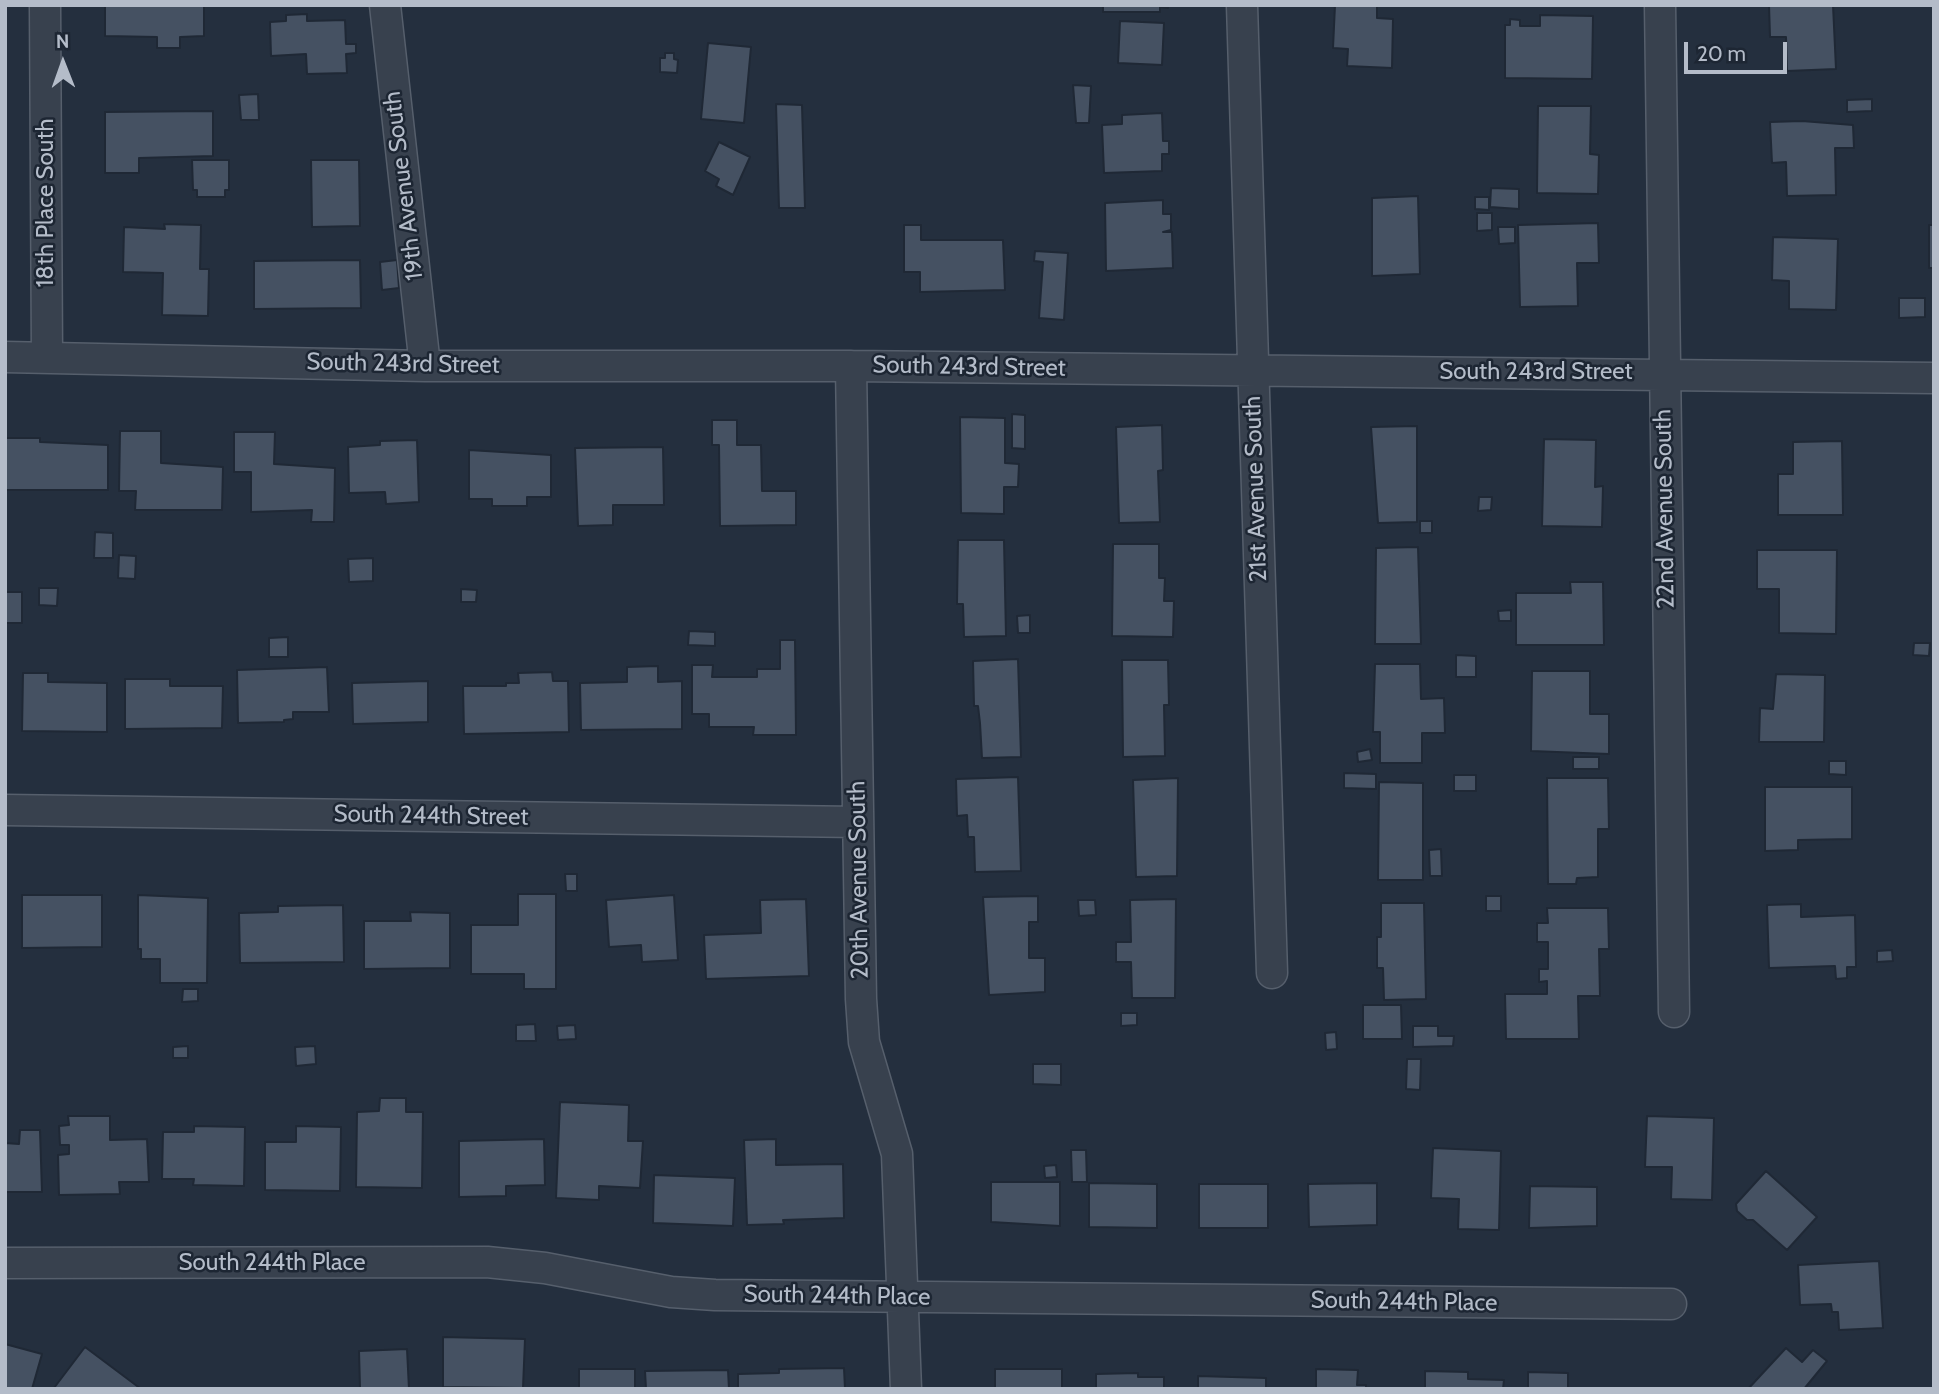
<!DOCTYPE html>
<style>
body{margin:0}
#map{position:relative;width:1939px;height:1394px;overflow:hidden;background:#242f3e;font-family:Cabin,sans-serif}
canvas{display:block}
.frame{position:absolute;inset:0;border:7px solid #b4bcc9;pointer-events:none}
.north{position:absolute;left:28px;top:28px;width:70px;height:70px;-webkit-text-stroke:5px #1d2633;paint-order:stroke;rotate:359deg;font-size:19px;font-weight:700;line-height:28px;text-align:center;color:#b4bcc9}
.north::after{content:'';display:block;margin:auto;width:24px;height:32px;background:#b4bcc9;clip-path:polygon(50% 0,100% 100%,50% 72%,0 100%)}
.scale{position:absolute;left:1684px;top:42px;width:103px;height:32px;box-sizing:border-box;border:4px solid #b4bcc9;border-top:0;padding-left:9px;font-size:21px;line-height:24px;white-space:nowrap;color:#b4bcc9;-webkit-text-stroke:5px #1d2633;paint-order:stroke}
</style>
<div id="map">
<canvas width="1939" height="1394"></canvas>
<div class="frame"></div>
<div class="north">N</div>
<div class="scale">20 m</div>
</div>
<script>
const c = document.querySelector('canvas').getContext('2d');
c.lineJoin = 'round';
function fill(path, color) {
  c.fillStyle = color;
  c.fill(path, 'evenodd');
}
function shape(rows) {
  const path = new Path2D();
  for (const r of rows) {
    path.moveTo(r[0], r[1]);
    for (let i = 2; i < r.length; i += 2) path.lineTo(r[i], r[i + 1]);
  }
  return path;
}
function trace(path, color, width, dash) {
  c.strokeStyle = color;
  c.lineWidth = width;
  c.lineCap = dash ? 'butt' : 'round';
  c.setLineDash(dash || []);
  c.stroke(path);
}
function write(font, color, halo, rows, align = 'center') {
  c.font = font + ' Cabin,sans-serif';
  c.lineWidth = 5;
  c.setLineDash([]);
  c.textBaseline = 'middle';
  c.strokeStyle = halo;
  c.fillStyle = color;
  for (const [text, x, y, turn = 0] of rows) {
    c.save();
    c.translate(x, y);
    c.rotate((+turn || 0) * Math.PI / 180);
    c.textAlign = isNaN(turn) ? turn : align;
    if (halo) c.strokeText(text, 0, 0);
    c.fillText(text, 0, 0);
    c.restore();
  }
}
const building = shape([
 [105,5,204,5,204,36,180,37,180,48,157,48,157,37,105,36,105,5],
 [1103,5,1168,5,1168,8,1160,7,1160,12,1103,12,1103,5],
 [1335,5,1377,5,1377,18,1393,19,1392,68,1347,66,1348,49,1333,48,1335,5],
 [1769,5,1833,5,1836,69,1787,71,1786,37,1770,37,1769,5],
 [307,14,307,21,345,20,346,44,356,44,356,53,346,54,347,73,307,74,306,54,271,56,270,22,286,21,286,15,307,14],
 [1540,15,1593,16,1592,79,1505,78,1505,25,1510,25,1510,19,1520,20,1520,26,1540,26,1540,15],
 [1120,21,1164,23,1162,65,1118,63,1120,21],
 [708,43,751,47,744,123,701,119,708,43],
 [665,53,674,53,674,59,678,60,677,73,660,72,660,58,665,58,665,53],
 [1073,85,1091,86,1089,123,1076,123,1073,85],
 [258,94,259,120,241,120,239,95,258,94],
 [1872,99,1872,111,1847,112,1847,100,1872,99],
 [776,104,802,105,805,208,779,208,776,104],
 [1538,106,1591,106,1590,154,1599,155,1598,194,1537,193,1538,106],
 [213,111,213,156,139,158,139,173,105,173,105,112,213,111],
 [1162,113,1163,141,1169,141,1169,154,1162,154,1162,171,1104,173,1102,125,1122,124,1122,115,1162,113],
 [1802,121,1853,125,1854,148,1835,148,1836,195,1787,196,1786,162,1772,163,1770,122,1802,121],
 [719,142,750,157,733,195,716,186,719,179,705,171,719,142],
 [192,160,229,160,229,190,225,190,225,197,197,197,197,190,193,190,192,160],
 [311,160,359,160,360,226,312,227,311,160],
 [1491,188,1519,189,1519,209,1490,207,1491,188],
 [1418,196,1420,274,1372,276,1372,198,1418,196],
 [1475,197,1489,197,1489,210,1475,209,1475,197],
 [1163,200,1163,214,1171,214,1171,230,1163,232,1172,232,1173,268,1106,271,1105,203,1163,200],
 [1477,213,1492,213,1492,230,1477,231,1477,213],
 [1598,223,1599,263,1577,263,1578,306,1520,307,1518,225,1598,223],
 [164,224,201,225,200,269,209,269,208,316,162,315,163,273,123,272,124,227,165,229,164,224],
 [904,225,921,225,921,240,1003,240,1005,290,920,292,920,272,904,272,904,225],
 [1929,225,1934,225,1934,268,1929,268,1929,225],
 [1498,227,1515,227,1515,243,1499,244,1498,227],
 [1773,237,1838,239,1836,310,1789,309,1789,281,1772,280,1773,237],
 [1035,251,1068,253,1064,320,1039,318,1043,262,1034,261,1035,251],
 [360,260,361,308,254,309,254,261,360,260],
 [397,260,399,288,382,290,380,262,397,260],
 [1899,298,1925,298,1925,317,1899,318,1899,298],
 [1012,414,1025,415,1025,449,1012,448,1012,414],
 [960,417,1005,418,1005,463,1019,464,1018,487,1004,487,1004,514,961,513,960,417],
 [712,420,737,420,737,445,761,445,762,491,796,491,796,525,720,526,719,445,712,445,712,420],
 [1162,425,1163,470,1158,471,1160,522,1119,523,1116,427,1162,425],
 [1417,426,1417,522,1378,523,1371,427,1417,426],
 [120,431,161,431,161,463,223,467,222,510,135,510,136,491,119,491,120,431],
 [234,432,275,432,274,464,335,468,334,522,311,522,312,510,251,512,251,472,234,472,234,432],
 [6,438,40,438,40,442,108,445,108,490,6,490,6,438],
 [1544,439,1596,440,1595,487,1603,486,1602,527,1542,526,1544,439],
 [417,440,419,502,386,504,385,492,349,493,348,447,380,445,380,441,417,440],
 [1842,441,1843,515,1778,515,1778,474,1793,474,1793,442,1842,441],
 [663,447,664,505,613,505,613,525,578,526,575,448,663,447],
 [469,450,551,455,551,497,527,497,527,506,492,506,492,499,469,499,469,450],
 [1479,497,1492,497,1491,510,1478,511,1479,497],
 [1420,521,1432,521,1432,533,1420,533,1420,521],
 [95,532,113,533,113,558,94,558,95,532],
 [958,540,1004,540,1006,636,964,637,963,604,957,604,958,540],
 [1113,544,1159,544,1159,578,1165,578,1164,601,1174,601,1173,637,1112,636,1113,544],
 [1418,547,1421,644,1375,644,1376,548,1418,547],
 [1757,550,1837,550,1836,634,1779,633,1779,589,1757,589,1757,550],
 [119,555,136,556,135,579,118,578,119,555],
 [373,558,373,581,349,582,348,559,373,558],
 [1570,582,1603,582,1604,645,1516,645,1516,593,1571,593,1570,582],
 [39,588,58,588,57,606,39,605,39,588],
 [461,589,477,590,476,602,461,602,461,589],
 [6,592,22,592,22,623,6,623,6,592],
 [1511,610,1511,621,1499,621,1498,611,1511,610],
 [1030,615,1030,633,1018,633,1017,616,1030,615],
 [689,631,715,632,715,646,688,645,689,631],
 [288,637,288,657,269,657,269,638,288,637],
 [780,640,795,640,796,735,753,735,754,727,709,727,709,714,692,714,692,665,713,665,712,677,757,677,757,669,780,669,780,640],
 [1914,643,1930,643,1929,656,1913,655,1914,643],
 [1456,655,1476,656,1476,677,1456,677,1456,655],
 [1018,659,1021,757,982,758,980,723,978,706,974,706,973,661,1018,659],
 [1122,660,1168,660,1169,705,1164,705,1165,756,1123,757,1122,660],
 [1375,664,1420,664,1421,699,1444,698,1445,733,1422,733,1422,763,1380,763,1380,732,1373,732,1375,664],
 [658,666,658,682,682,681,682,729,581,730,580,683,627,682,627,667,658,666],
 [327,667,329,712,293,712,293,719,284,720,284,722,238,723,237,670,327,667],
 [1532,671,1590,671,1590,714,1609,714,1609,754,1531,751,1532,671],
 [552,672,553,681,568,681,569,732,464,734,463,686,506,686,506,683,519,683,518,673,552,672],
 [23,673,48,673,48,682,107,683,107,732,22,731,23,673],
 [1776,674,1825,675,1824,742,1759,742,1760,708,1773,709,1776,674],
 [125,679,170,679,170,686,223,686,222,728,125,729,125,679],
 [428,681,428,722,353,724,352,683,428,681],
 [1370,749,1372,760,1358,762,1357,752,1370,749],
 [1573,757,1599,757,1599,769,1573,769,1573,757],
 [1829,761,1846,761,1846,775,1829,774,1829,761],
 [1344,773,1376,774,1376,789,1344,788,1344,773],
 [1454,775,1476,775,1476,791,1454,791,1454,775],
 [1018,777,1021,871,975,872,974,837,968,837,967,815,957,816,956,779,1018,777],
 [1178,778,1177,876,1136,877,1133,780,1178,778],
 [1547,778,1608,778,1609,829,1598,829,1598,877,1577,878,1576,884,1548,884,1547,778],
 [1379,782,1423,783,1423,880,1378,880,1379,782],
 [1765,787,1852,787,1852,839,1798,840,1798,850,1765,851,1765,787],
 [1441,849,1442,876,1430,876,1429,850,1441,849],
 [565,874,577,874,577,891,566,891,565,874],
 [518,894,556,894,556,989,524,989,524,974,471,974,471,925,518,925,518,894],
 [22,895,102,895,102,947,22,948,22,895],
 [138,895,208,898,207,983,160,983,160,959,141,959,141,949,138,949,138,895],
 [674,895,678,960,642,962,641,945,609,947,606,900,674,895],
 [1038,896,1038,922,1029,922,1029,958,1045,958,1045,992,989,995,983,897,1038,896],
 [1486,896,1501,896,1501,911,1486,911,1486,896],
 [806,899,809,976,706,979,704,935,761,933,760,900,806,899],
 [1176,899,1175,998,1132,998,1131,962,1116,962,1116,942,1131,942,1130,900,1176,899],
 [1078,900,1095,900,1096,915,1079,916,1078,900],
 [1381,903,1424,903,1426,999,1384,1000,1383,968,1377,968,1377,937,1381,937,1381,903],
 [1801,904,1801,917,1855,915,1856,967,1847,967,1847,978,1836,979,1835,966,1769,968,1767,905,1801,904],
 [343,905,344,962,240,963,239,913,278,912,278,906,343,905],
 [1547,908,1608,908,1609,949,1599,949,1600,996,1578,996,1579,1039,1506,1039,1505,994,1547,994,1547,981,1539,982,1539,969,1548,969,1548,942,1537,942,1537,923,1548,923,1547,908],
 [410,912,450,913,450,968,364,969,364,921,411,921,410,912],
 [1892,950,1893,961,1877,962,1877,951,1892,950],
 [183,989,198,989,198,1001,182,1002,183,989],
 [1363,1005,1401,1005,1402,1039,1363,1039,1363,1005],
 [1121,1013,1137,1013,1137,1025,1121,1026,1121,1013],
 [535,1024,536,1041,516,1041,516,1025,535,1024],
 [575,1025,576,1039,558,1040,557,1026,575,1025],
 [1413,1026,1438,1026,1438,1036,1454,1036,1453,1046,1413,1047,1413,1026],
 [1336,1032,1337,1049,1326,1050,1325,1033,1336,1032],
 [188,1046,188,1058,173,1058,173,1047,188,1046],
 [315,1046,316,1064,296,1066,295,1047,315,1046],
 [1407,1059,1421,1059,1420,1090,1406,1089,1407,1059],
 [1033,1064,1061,1064,1061,1085,1033,1084,1033,1064],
 [380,1098,406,1098,406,1112,423,1112,422,1188,356,1187,357,1112,379,1111,380,1098],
 [560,1102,629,1105,628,1141,643,1141,640,1188,599,1186,599,1200,556,1198,560,1102],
 [68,1116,110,1116,110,1140,147,1139,149,1182,119,1182,120,1194,59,1195,58,1155,69,1154,69,1145,60,1145,59,1126,69,1125,68,1116],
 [1647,1116,1714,1118,1712,1200,1671,1199,1672,1167,1645,1167,1647,1116],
 [194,1126,245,1127,244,1186,193,1185,194,1179,162,1179,163,1132,194,1132,194,1126],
 [296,1126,341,1127,340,1191,265,1190,265,1142,296,1142,296,1126],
 [20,1130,40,1130,42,1192,5,1192,5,1143,19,1144,20,1130],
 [544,1139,545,1185,506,1186,506,1196,459,1197,459,1141,544,1139],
 [776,1139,776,1165,843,1164,844,1218,783,1220,784,1224,747,1225,744,1140,776,1139],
 [1433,1148,1501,1151,1499,1230,1458,1229,1459,1199,1431,1198,1433,1148],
 [1071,1150,1086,1150,1087,1182,1072,1182,1071,1150],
 [1056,1165,1057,1177,1045,1178,1044,1166,1056,1165],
 [1766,1171,1817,1217,1787,1250,1753,1220,1747,1220,1737,1211,1736,1204,1766,1171],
 [654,1175,735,1178,733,1226,653,1223,654,1175],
 [991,1182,1060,1182,1060,1226,991,1222,991,1182],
 [1089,1183,1157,1184,1157,1228,1089,1227,1089,1183],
 [1377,1183,1377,1225,1309,1227,1308,1184,1377,1183],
 [1199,1184,1268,1184,1268,1228,1199,1228,1199,1184],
 [1530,1186,1597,1187,1597,1226,1529,1228,1530,1186],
 [1879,1261,1883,1328,1839,1330,1838,1312,1832,1312,1831,1304,1800,1305,1798,1265,1879,1261],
 [443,1337,525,1339,523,1388,443,1387,443,1337],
 [5,1344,42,1354,32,1389,5,1389,5,1344],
 [85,1347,141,1389,54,1388,85,1347],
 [1786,1348,1802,1362,1813,1350,1827,1361,1804,1389,1748,1389,1786,1348],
 [407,1349,409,1389,356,1389,360,1388,359,1351,407,1349],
 [844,1368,845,1389,738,1389,738,1374,779,1373,779,1369,844,1368],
 [579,1369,635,1369,635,1389,579,1389,579,1369],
 [995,1369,1062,1369,1062,1389,995,1389,995,1369],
 [1316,1369,1358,1370,1357,1385,1366,1385,1366,1389,1316,1389,1316,1369],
 [728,1370,729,1389,646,1389,645,1371,728,1370],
 [1425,1371,1468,1372,1468,1379,1504,1380,1503,1389,1425,1389,1425,1371],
 [1528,1372,1568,1373,1568,1389,1528,1389,1528,1372],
 [1138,1373,1138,1377,1164,1377,1164,1389,1096,1389,1096,1374,1138,1373],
 [1198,1376,1266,1378,1266,1389,1198,1389,1198,1376]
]);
fill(building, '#455162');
trace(building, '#1f2835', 2);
const minor = shape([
 [45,5,47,358],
 [385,5,425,366],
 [1242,5,1272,973],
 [1660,5,1674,1012],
 [5,357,425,366,851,366,1934,378],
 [851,366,861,999,864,1042,897,1154,906,1389],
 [5,810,858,822],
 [5,1263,487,1262,545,1268,671,1292,715,1295,1671,1304]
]);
trace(minor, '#565f6c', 33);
trace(minor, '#38414e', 30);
write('24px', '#b4bcc9', '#1d2633', [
 ["19th Avenue South",404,186,-97],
 ["18th Place South",46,203,-90],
 ["South 243rd Street",403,364,1],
 ["South 243rd Street",969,367,1],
 ["South 243rd Street",1536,372],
 ["21st Avenue South",1256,489,-92],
 ["22nd Avenue South",1665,509,-91],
 ["South 244th Street",431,816,1],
 ["20th Avenue South",859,880,-91],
 ["South 244th Place",272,1263],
 ["South 244th Place",837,1296,1],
 ["South 244th Place",1404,1302,1]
]);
</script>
